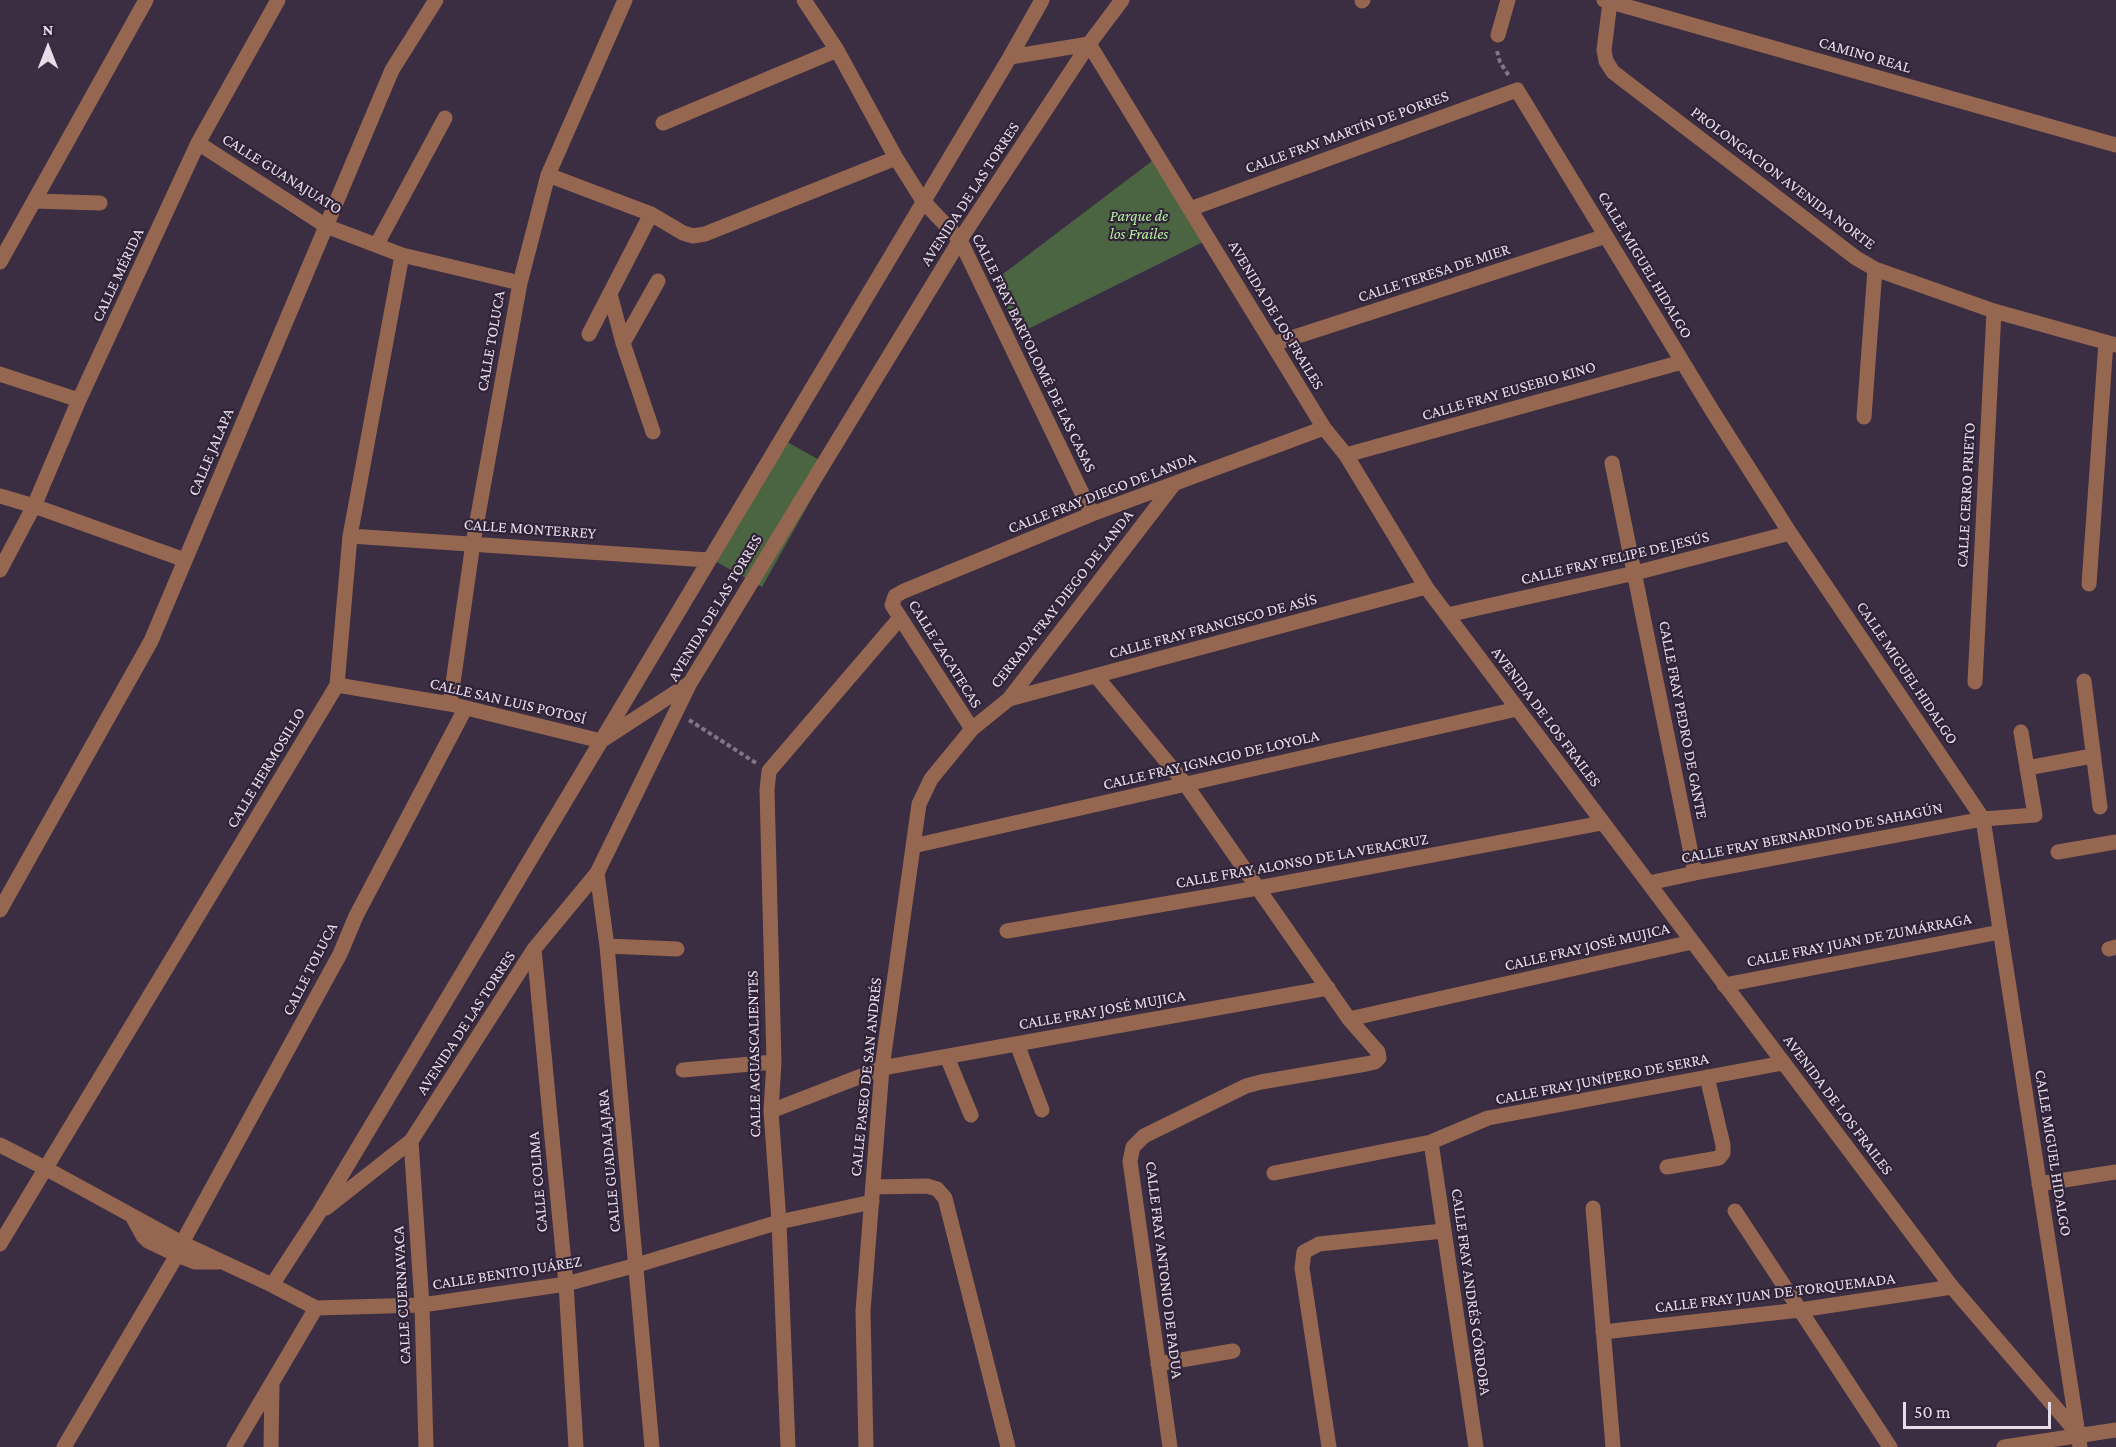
<!DOCTYPE html>
<meta charset="utf-8">
<style>
body{margin:0}
#map{position:relative;width:2116px;height:1447px;overflow:hidden;background:#3b2d42;font-family:"Crimson Pro",serif}
canvas{display:block}
.north{position:absolute;left:18px;top:18px;width:60px;height:60px;-webkit-text-stroke:4px #302337;paint-order:stroke;rotate:0deg;font-size:16px;font-weight:700;line-height:24px;text-align:center;color:#e6ddeb}
.north::after{content:'';display:block;margin:auto;width:21px;height:27px;background:#e6ddeb;clip-path:polygon(50% 0,100% 100%,50% 72%,0 100%)}
.scale{position:absolute;left:1903px;top:1402px;width:148px;height:27px;box-sizing:border-box;border:3px solid #e6ddeb;border-top:0;padding-left:8px;font-size:18px;line-height:21px;white-space:nowrap;color:#e6ddeb;-webkit-text-stroke:4px #302337;paint-order:stroke}
</style>
<div id="map">
<canvas width="2116" height="1447"></canvas>
<div class="north">N</div>
<div class="scale">50 m</div>
</div>
<script>
const c = document.querySelector('canvas').getContext('2d');
c.lineJoin = 'round';
function fill(path, color) {
  c.fillStyle = color;
  c.fill(path, 'evenodd');
}
function shape(rows) {
  const path = new Path2D();
  for (const r of rows) {
    path.moveTo(r[0], r[1]);
    for (let i = 2; i < r.length; i += 2) path.lineTo(r[i], r[i + 1]);
  }
  return path;
}
function trace(path, color, width, dash) {
  c.strokeStyle = color;
  c.lineWidth = width;
  c.lineCap = dash ? 'butt' : 'round';
  c.setLineDash(dash || []);
  c.stroke(path);
}
function write(font, color, halo, rows, align = 'center') {
  c.font = font + ' "Crimson Pro",serif';
  c.lineWidth = 4.5;
  c.setLineDash([]);
  c.textBaseline = 'middle';
  c.strokeStyle = halo;
  c.fillStyle = color;
  for (const [text, x, y, turn = 0] of rows) {
    c.save();
    c.translate(x, y);
    c.rotate((+turn || 0) * Math.PI / 180);
    c.textAlign = isNaN(turn) ? turn : align;
    if (halo) c.strokeText(text, 0, 0);
    c.fillText(text, 0, 0);
    c.restore();
  }
}
fill(shape([
 [1152,161,1203,242,1018,334,995,280],
 [782,439,830,466,762,587,713,560]
]), '#4b6441');
trace(shape([
 [1497,51,1500,62,1509,76],
 [689,720,756,763]
]), '#817587', 4, [4.5, 3]);
trace(shape([
 [804,0,837,50,896,158,923,201,960,240,1092,514],
 [1604,0,2116,145],
 [1362,1,1363,0],
 [1610,2,1604,50,1606,61,1613,72,1856,258,1875,269,1994,311,2116,345],
 [1498,35,1508,0],
 [1010,57,1089,44,1324,428,1346,455,1426,587,1952,1287,2079,1435],
 [663,123,837,50],
 [198,143,326,226,402,255,520,283],
 [548,175,651,214,683,233,693,236,705,234,896,158],
 [34,201,100,203],
 [1190,209,1517,90,1713,412,1790,533,1983,819,2080,1447],
 [377,244,445,118],
 [0,262,146,0],
 [610,294,623,343,653,432],
 [589,334,651,214],
 [623,343,658,281],
 [1273,344,1606,236],
 [0,374,79,400],
 [1864,417,1875,269],
 [1346,455,1682,362],
 [1612,463,1695,873],
 [0,496,34,506,185,560],
 [350,536,708,560],
 [0,570,34,506,79,400,198,143,278,0],
 [2089,584,2106,342],
 [1447,615,1635,573,1790,533],
 [1096,676,1186,785,1349,1019,1378,1052,1379,1058,1375,1062,1366,1064,1261,1082,1246,1086,1144,1136,1133,1147,1130,1161,1170,1447],
 [2084,681,2100,807],
 [1975,682,1994,311],
 [337,685,450,704,601,741,690,683],
 [1009,699,1426,587],
 [450,704,473,543,520,283,548,175,625,0],
 [972,729,892,605,895,596,904,591,1092,514,1324,428],
 [2027,768,2092,756],
 [913,846,1517,709],
 [2058,852,2116,842],
 [597,873,607,946,652,1447],
 [1649,883,1695,873,1983,819,2035,815,2021,732],
 [0,910,151,641,392,70,436,0],
 [1007,931,1258,888,1602,823],
 [607,946,677,949],
 [534,949,566,1284,576,1447],
 [2109,949,2116,947],
 [1724,985,2000,932],
 [1349,1019,1692,942],
 [1017,1044,1042,1110],
 [947,1057,971,1115],
 [683,1070,774,1062],
 [771,1111,882,1068,1328,988],
 [411,1141,422,1305,426,1447],
 [1431,1142,1476,1447],
 [0,1145,45,1168,182,1243,272,1285,316,1308,422,1305,566,1284,637,1265,779,1222,872,1202],
 [1667,1167,1719,1158,1723,1153,1723,1145,1707,1077],
 [1274,1173,1431,1142,1488,1118,1783,1063],
 [2039,1184,2116,1172],
 [873,1187,927,1186,937,1189,945,1198,1008,1447],
 [326,1208,411,1141,534,949,597,873,690,683,960,240,1089,44,1122,0],
 [1593,1208,1613,1447],
 [1735,1211,1890,1447],
 [132,1216,143,1236,148,1241,177,1255,195,1262,218,1262],
 [182,1243,340,954,356,916,465,709],
 [0,1244,337,685,350,536,402,255],
 [272,1285,319,1213,1010,57,1042,0],
 [1603,1332,1800,1310,1952,1287],
 [1158,1364,1233,1351],
 [64,1447,177,1255],
 [234,1447,316,1308],
 [271,1447,272,1385],
 [788,1447,779,1222,771,1111,774,1062,767,790,769,771,900,618],
 [866,1447,863,1311,882,1068,919,804,931,779,972,729,1009,699,1174,484],
 [1329,1447,1302,1268,1304,1252,1319,1244,1443,1231],
 [2004,1447,2116,1430]
]), '#966750', 15);
write('16px', '#e6ddeb', '#302337', [
 ["CAMINO REAL",1865,55,16],
 ["CALLE FRAY MARTÍN DE PORRES",1347,132,-20],
 ["CALLE GUANAJUATO",282,174,32],
 ["PROLONGACION AVENIDA NORTE",1783,178,37],
 ["AVENIDA DE LAS TORRES",970,194,-57],
 ["CALLE MIGUEL HIDALGO",1645,265,59],
 ["CALLE TERESA DE MIER",1434,273,-18],
 ["CALLE MÉRIDA",118,275,-65],
 ["AVENIDA DE LOS FRAILES",1276,315,59],
 ["CALLE TOLUCA",491,341,-80],
 ["CALLE FRAY BARTOLOMÉ DE LAS CASAS",1034,353,64],
 ["CALLE FRAY EUSEBIO KINO",1509,391,-16],
 ["CALLE JALAPA",211,452,-67],
 ["CALLE FRAY DIEGO DE LANDA",1102,493,-21],
 ["CALLE CERRO PRIETO",1966,495,-87],
 ["CALLE MONTERREY",530,529,4],
 ["CALLE FRAY FELIPE DE JESÚS",1615,558,-13],
 ["CERRADA FRAY DIEGO DE LANDA",1062,599,-52],
 ["AVENIDA DE LAS TORRES",715,608,-59],
 ["CALLE FRAY FRANCISCO DE ASÍS",1213,626,-15],
 ["CALLE ZACATECAS",945,654,58],
 ["CALLE MIGUEL HIDALGO",1907,673,56],
 ["CALLE SAN LUIS POTOSÍ",508,701,13],
 ["AVENIDA DE LOS FRAILES",1546,717,53],
 ["CALLE FRAY PEDRO DE GANTE",1683,720,79],
 ["CALLE FRAY IGNACIO DE LOYOLA",1211,760,-13],
 ["CALLE HERMOSILLO",266,768,-59],
 ["CALLE FRAY BERNARDINO DE SAHAGÚN",1812,833,-11],
 ["CALLE FRAY ALONSO DE LA VERACRUZ",1302,861,-10],
 ["CALLE FRAY JUAN DE ZUMÁRRAGA",1859,940,-11],
 ["CALLE FRAY JOSÉ MUJICA",1587,947,-13],
 ["CALLE TOLUCA",310,969,-63],
 ["CALLE FRAY JOSÉ MUJICA",1102,1010,-10],
 ["AVENIDA DE LAS TORRES",466,1023,-57],
 ["CALLE AGUASCALIENTES",754,1054,-91],
 ["CALLE PASEO DE SAN ANDRÉS",866,1077,-84],
 ["CALLE FRAY JUNÍPERO DE SERRA",1602,1079,-11],
 ["AVENIDA DE LOS FRAILES",1838,1105,53],
 ["CALLE MIGUEL HIDALGO",2053,1153,81],
 ["CALLE GUADALAJARA",609,1161,-95],
 ["CALLE COLIMA",538,1182,-95],
 ["CALLE FRAY ANTONIO DE PADUA",1164,1270,83],
 ["CALLE BENITO JUÁREZ",507,1273,-9],
 ["CALLE FRAY ANDRÉS CÓRDOBA",1471,1292,82],
 ["CALLE FRAY JUAN DE TORQUEMADA",1775,1293,-7],
 ["CALLE CUERNAVACA",402,1295,-93]
]);
write('italic 16px', '#b6f09e', '#302337', [
 ["Parque de",1139,216],
 ["los Frailes",1139,234]
]);
</script>
